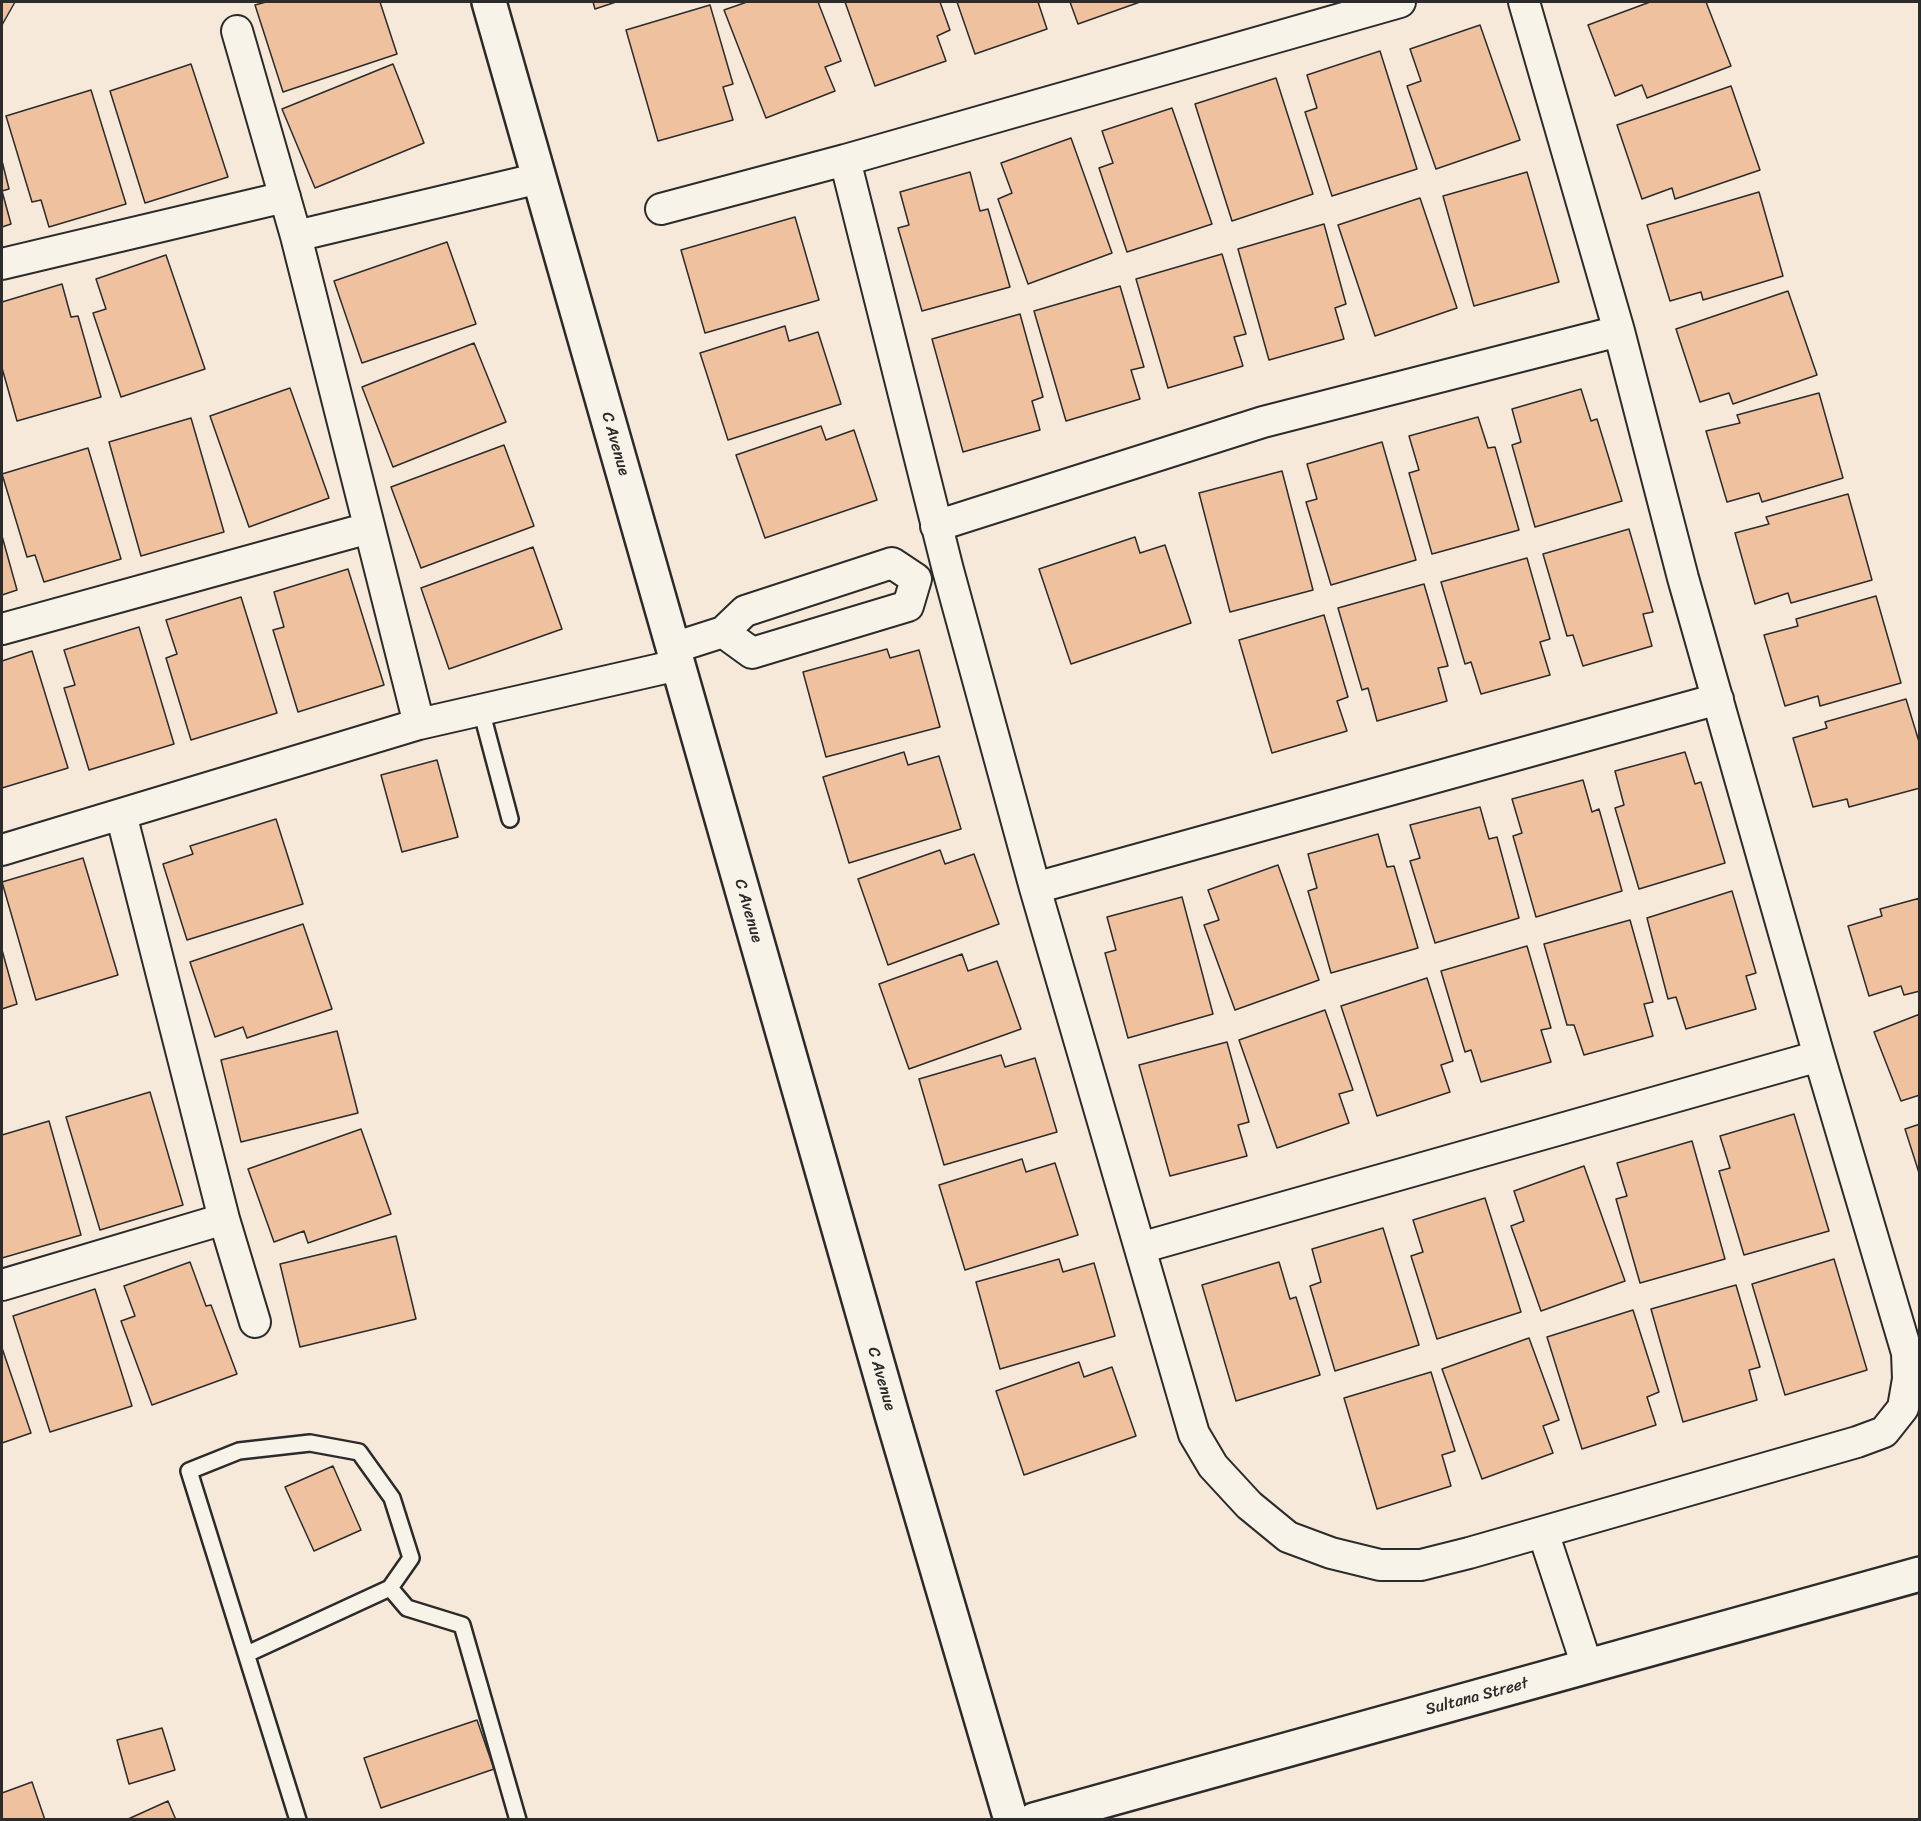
<!DOCTYPE html>
<style>
body{margin:0}
#map{position:relative;width:1921px;height:1821px;overflow:hidden;background:#f6e9d9;font-family:Sriracha,sans-serif}
canvas{display:block}
.frame{position:absolute;inset:0;border:3px solid #2b2b2b;pointer-events:none}
</style>
<div id="map">
<canvas width="1921" height="1821"></canvas>
<div class="frame"></div>
</div>
<script>
const c = document.querySelector('canvas').getContext('2d');
c.lineJoin = 'round';
function fill(path, color) {
  c.fillStyle = color;
  c.fill(path, 'evenodd');
}
function shape(rows) {
  const path = new Path2D();
  for (const r of rows) {
    path.moveTo(r[0], r[1]);
    for (let i = 2; i < r.length; i += 2) path.lineTo(r[i], r[i + 1]);
  }
  return path;
}
function trace(path, color, width, dash) {
  c.strokeStyle = color;
  c.lineWidth = width;
  c.lineCap = dash ? 'butt' : 'round';
  c.setLineDash(dash || []);
  c.stroke(path);
}
function write(font, color, halo, rows, align = 'center') {
  c.font = font + ' Sriracha,sans-serif';
  c.lineWidth = 6;
  c.setLineDash([]);
  c.textBaseline = 'middle';
  c.strokeStyle = halo;
  c.fillStyle = color;
  for (const [text, x, y, turn = 0] of rows) {
    c.save();
    c.translate(x, y);
    c.rotate((+turn || 0) * Math.PI / 180);
    c.textAlign = isNaN(turn) ? turn : align;
    if (halo) c.strokeText(text, 0, 0);
    c.fillText(text, 0, 0);
    c.restore();
  }
}
const building = shape([
 [2,2,15,2,2,25,2,2],
 [266,2,380,2,397,54,283,92,255,5,266,2],
 [593,2,616,2,595,9,593,2],
 [747,2,818,2,841,61,825,67,835,91,766,118,724,10,747,2],
 [845,2,940,2,950,30,937,36,946,61,875,86,845,2],
 [957,2,1038,2,1047,29,975,54,957,2],
 [1070,2,1140,2,1078,24,1070,2],
 [1650,2,1706,2,1731,66,1647,98,1642,85,1615,96,1588,25,1650,2],
 [710,5,733,84,723,87,733,120,658,141,626,30,710,5],
 [1480,25,1520,140,1436,169,1407,86,1421,81,1410,49,1480,25],
 [1380,51,1417,169,1332,196,1305,112,1317,108,1307,75,1380,51],
 [191,64,228,177,145,203,110,91,191,64],
 [393,64,424,143,315,188,282,109,393,64],
 [1276,78,1313,194,1232,221,1195,104,1276,78],
 [1731,86,1760,170,1675,199,1672,188,1642,199,1617,125,1731,86],
 [91,90,126,204,49,227,41,200,32,202,6,116,91,90],
 [1172,108,1212,224,1127,252,1099,168,1113,163,1102,131,1172,108],
 [1071,138,1112,253,1028,284,998,199,1012,193,1001,163,1071,138],
 [2,161,9,189,2,191,11,224,2,227,2,161],
 [970,172,980,211,988,209,1010,287,922,311,898,228,909,225,900,192,970,172],
 [1527,172,1559,282,1474,306,1443,196,1527,172],
 [1759,192,1783,276,1703,300,1701,292,1670,301,1647,225,1759,192],
 [1420,198,1457,308,1375,336,1338,225,1420,198],
 [795,217,819,300,705,333,681,250,795,217],
 [1324,224,1346,304,1335,308,1344,339,1269,360,1238,249,1324,224],
 [447,242,476,324,362,363,334,281,447,242],
 [1222,254,1246,334,1234,337,1243,366,1168,388,1136,279,1222,254],
 [166,255,205,369,121,397,93,313,106,309,96,279,166,255],
 [62,284,71,317,78,316,101,397,17,421,2,368,2,302,62,284],
 [1120,286,1144,367,1131,370,1140,399,1066,421,1034,311,1120,286],
 [1788,291,1817,375,1733,404,1729,393,1700,402,1676,329,1788,291],
 [1020,314,1043,397,1032,401,1040,430,963,452,932,339,1020,314],
 [785,326,789,341,818,332,841,404,728,440,700,353,785,326],
 [474,343,506,422,393,467,362,387,474,343],
 [290,388,329,498,249,527,210,416,290,388],
 [1581,389,1591,421,1597,419,1622,501,1535,527,1512,445,1521,442,1512,409,1581,389],
 [1819,393,1843,478,1762,502,1759,493,1727,502,1706,431,1740,423,1737,415,1819,393],
 [1478,417,1488,448,1495,447,1519,530,1432,554,1409,473,1419,470,1409,436,1478,417],
 [191,418,224,532,141,556,109,442,191,418],
 [821,426,826,440,854,430,877,500,765,538,736,455,821,426],
 [1382,442,1416,560,1331,585,1306,502,1317,499,1307,464,1382,442],
 [504,445,534,526,421,568,391,487,504,445],
 [88,448,121,559,44,582,35,555,27,557,2,474,88,448],
 [1282,471,1313,590,1230,612,1199,493,1282,471],
 [1848,494,1872,580,1791,603,1788,593,1755,604,1735,533,1769,524,1766,517,1848,494],
 [1629,529,1653,612,1643,614,1652,646,1583,666,1573,635,1567,636,1543,554,1629,529],
 [2,536,17,590,2,595,2,536],
 [1135,537,1140,553,1165,545,1191,623,1071,664,1039,569,1135,537],
 [533,547,562,629,449,669,421,588,533,547],
 [1527,558,1550,639,1540,642,1550,675,1481,694,1471,662,1465,664,1441,582,1527,558],
 [348,569,384,685,298,712,273,630,284,627,274,592,348,569],
 [1424,584,1448,666,1438,668,1447,701,1377,721,1368,688,1362,690,1338,608,1424,584],
 [1876,596,1901,683,1820,706,1818,696,1785,706,1764,635,1798,626,1796,619,1876,596],
 [241,597,277,713,191,740,166,658,177,654,166,620,241,597],
 [1324,615,1348,697,1337,701,1347,731,1272,753,1239,640,1324,615],
 [139,627,174,744,89,770,64,688,75,685,64,650,139,627],
 [887,649,890,658,919,650,940,727,826,757,803,672,887,649],
 [32,651,68,768,2,788,2,661,32,651],
 [1906,699,1920,745,1920,788,1849,807,1847,799,1813,807,1793,738,1827,728,1825,722,1906,699],
 [904,752,908,765,939,756,961,829,849,863,823,777,904,752],
 [1685,752,1695,784,1701,782,1725,863,1639,889,1615,808,1624,805,1615,771,1685,752],
 [437,760,458,837,402,852,381,775,437,760],
 [1583,780,1592,812,1599,809,1622,891,1536,917,1513,836,1522,833,1512,799,1583,780],
 [1480,807,1489,839,1497,837,1519,918,1435,943,1410,861,1420,858,1410,825,1480,807],
 [276,819,303,904,187,940,163,864,193,854,190,846,276,819],
 [1378,834,1387,867,1394,866,1418,948,1331,973,1308,891,1317,888,1308,854,1378,834],
 [940,850,945,864,974,854,999,924,888,965,858,879,940,850],
 [83,858,118,975,36,1000,2,882,83,858],
 [1278,865,1319,980,1235,1010,1204,925,1219,920,1208,890,1278,865],
 [1732,891,1756,973,1746,976,1756,1009,1686,1029,1676,997,1668,999,1647,918,1732,891],
 [1182,897,1213,1014,1128,1038,1105,953,1116,950,1107,917,1182,897],
 [1920,898,1920,991,1904,995,1901,986,1869,996,1848,926,1882,916,1880,909,1920,898],
 [1630,920,1653,1002,1644,1004,1653,1036,1584,1055,1574,1025,1567,1025,1544,944,1630,920],
 [303,924,332,1009,247,1038,243,1027,215,1037,190,962,303,924],
 [1527,946,1551,1028,1541,1030,1551,1062,1481,1082,1471,1050,1465,1052,1441,971,1527,946],
 [2,950,17,1004,2,1009,2,950],
 [962,954,968,971,997,961,1021,1029,909,1069,879,984,962,954],
 [1427,978,1453,1061,1441,1065,1450,1092,1377,1116,1341,1006,1427,978],
 [1325,1010,1353,1090,1339,1094,1349,1123,1277,1148,1239,1040,1325,1010],
 [1920,1014,1920,1095,1901,1101,1874,1032,1920,1014],
 [337,1031,358,1113,241,1142,221,1060,337,1031],
 [1227,1042,1249,1122,1238,1125,1247,1156,1170,1176,1139,1065,1227,1042],
 [1001,1055,1005,1067,1035,1058,1057,1132,944,1165,919,1079,1001,1055],
 [150,1092,183,1205,100,1230,66,1117,150,1092],
 [1794,1114,1829,1231,1744,1255,1719,1171,1730,1168,1720,1136,1794,1114],
 [49,1121,81,1235,2,1258,2,1135,49,1121],
 [1920,1124,1920,1176,1905,1129,1920,1124],
 [361,1129,391,1214,308,1243,304,1231,274,1242,248,1169,361,1129],
 [1692,1141,1725,1259,1640,1283,1616,1199,1627,1196,1617,1163,1692,1141],
 [1022,1159,1026,1172,1055,1163,1078,1235,965,1270,939,1185,1022,1159],
 [1584,1166,1625,1281,1541,1311,1511,1226,1524,1221,1514,1191,1584,1166],
 [1485,1198,1521,1312,1437,1339,1411,1256,1423,1252,1413,1220,1485,1198],
 [1383,1228,1419,1345,1335,1371,1310,1286,1321,1282,1312,1249,1383,1228],
 [396,1236,416,1319,300,1347,280,1264,396,1236],
 [1059,1259,1063,1272,1094,1263,1115,1336,1000,1369,976,1282,1059,1259],
 [1834,1259,1867,1370,1785,1395,1752,1284,1834,1259],
 [190,1262,206,1306,211,1305,237,1374,152,1405,121,1321,135,1316,124,1286,190,1262],
 [1279,1262,1290,1299,1296,1297,1320,1375,1236,1401,1202,1285,1279,1262],
 [1736,1285,1760,1367,1749,1370,1757,1400,1683,1422,1651,1309,1736,1285],
 [95,1289,132,1406,50,1432,13,1316,95,1289],
 [1633,1310,1659,1392,1647,1397,1656,1425,1582,1449,1547,1337,1633,1310],
 [1529,1338,1559,1420,1543,1426,1553,1453,1482,1479,1442,1369,1529,1338],
 [2,1348,31,1433,2,1443,2,1348],
 [1079,1362,1084,1377,1112,1367,1136,1436,1024,1475,996,1391,1079,1362],
 [1431,1372,1455,1451,1442,1455,1451,1486,1377,1509,1344,1398,1431,1372],
 [333,1466,361,1530,314,1551,285,1487,333,1466],
 [477,1720,494,1769,381,1808,364,1758,477,1720],
 [162,1728,175,1770,129,1784,117,1740,162,1728],
 [32,1782,45,1820,2,1820,2,1793,32,1782],
 [168,1801,176,1820,126,1820,168,1801]
]);
fill(building, '#f0c19f');
trace(building, '#2b2b2b', 1.5);
const service = shape([
 [481,710,510,819],
 [390,1588,407,1608,462,1625,518,1820],
 [247,1654,390,1588,411,1558,392,1498,359,1452,310,1443,239,1451,189,1471,298,1820]
]);
const minor = shape([
 [1400,2,845,160,948,570,1035,888,1194,1434,1213,1466,1249,1505,1288,1537,1331,1553,1380,1565,1421,1565,1469,1553,1857,1442,1884,1432,1903,1408,1908,1379,1907,1353,1819,1056,1683,578,1619,331,1524,2],
 [237,31,296,236,419,724],
 [661,209,845,160],
 [296,236,540,178],
 [2,264,285,197],
 [936,526,1263,422,1619,331],
 [2,629,369,528],
 [673,648,723,632,745,611,892,563,916,579,908,606,752,653,723,632],
 [121,814,419,724,678,665],
 [2,850,121,814,224,1219],
 [1035,888,1718,699],
 [1140,1248,1819,1056],
 [2,1285,224,1219,255,1322],
 [1543,1532,1587,1666]
]);
const tertiary = shape([
 [489,2,892,1415,1011,1820],
 [1034,1820,1920,1574]
]);
trace(service, '#2b2b2b', 20);
trace(minor, '#2b2b2b', 34);
trace(tertiary, '#2b2b2b', 38);
trace(service, '#f7f3e8', 15);
trace(minor, '#f7f3e8', 30);
trace(tertiary, '#f7f3e8', 33);
write('16px', '#2b2b2b', '#f7f3e8', [
 ["C Avenue",615,444,74],
 ["C Avenue",748,911,74],
 ["C Avenue",881,1379,74],
 ["Sultana Street",1477,1697,-15]
]);
</script>
